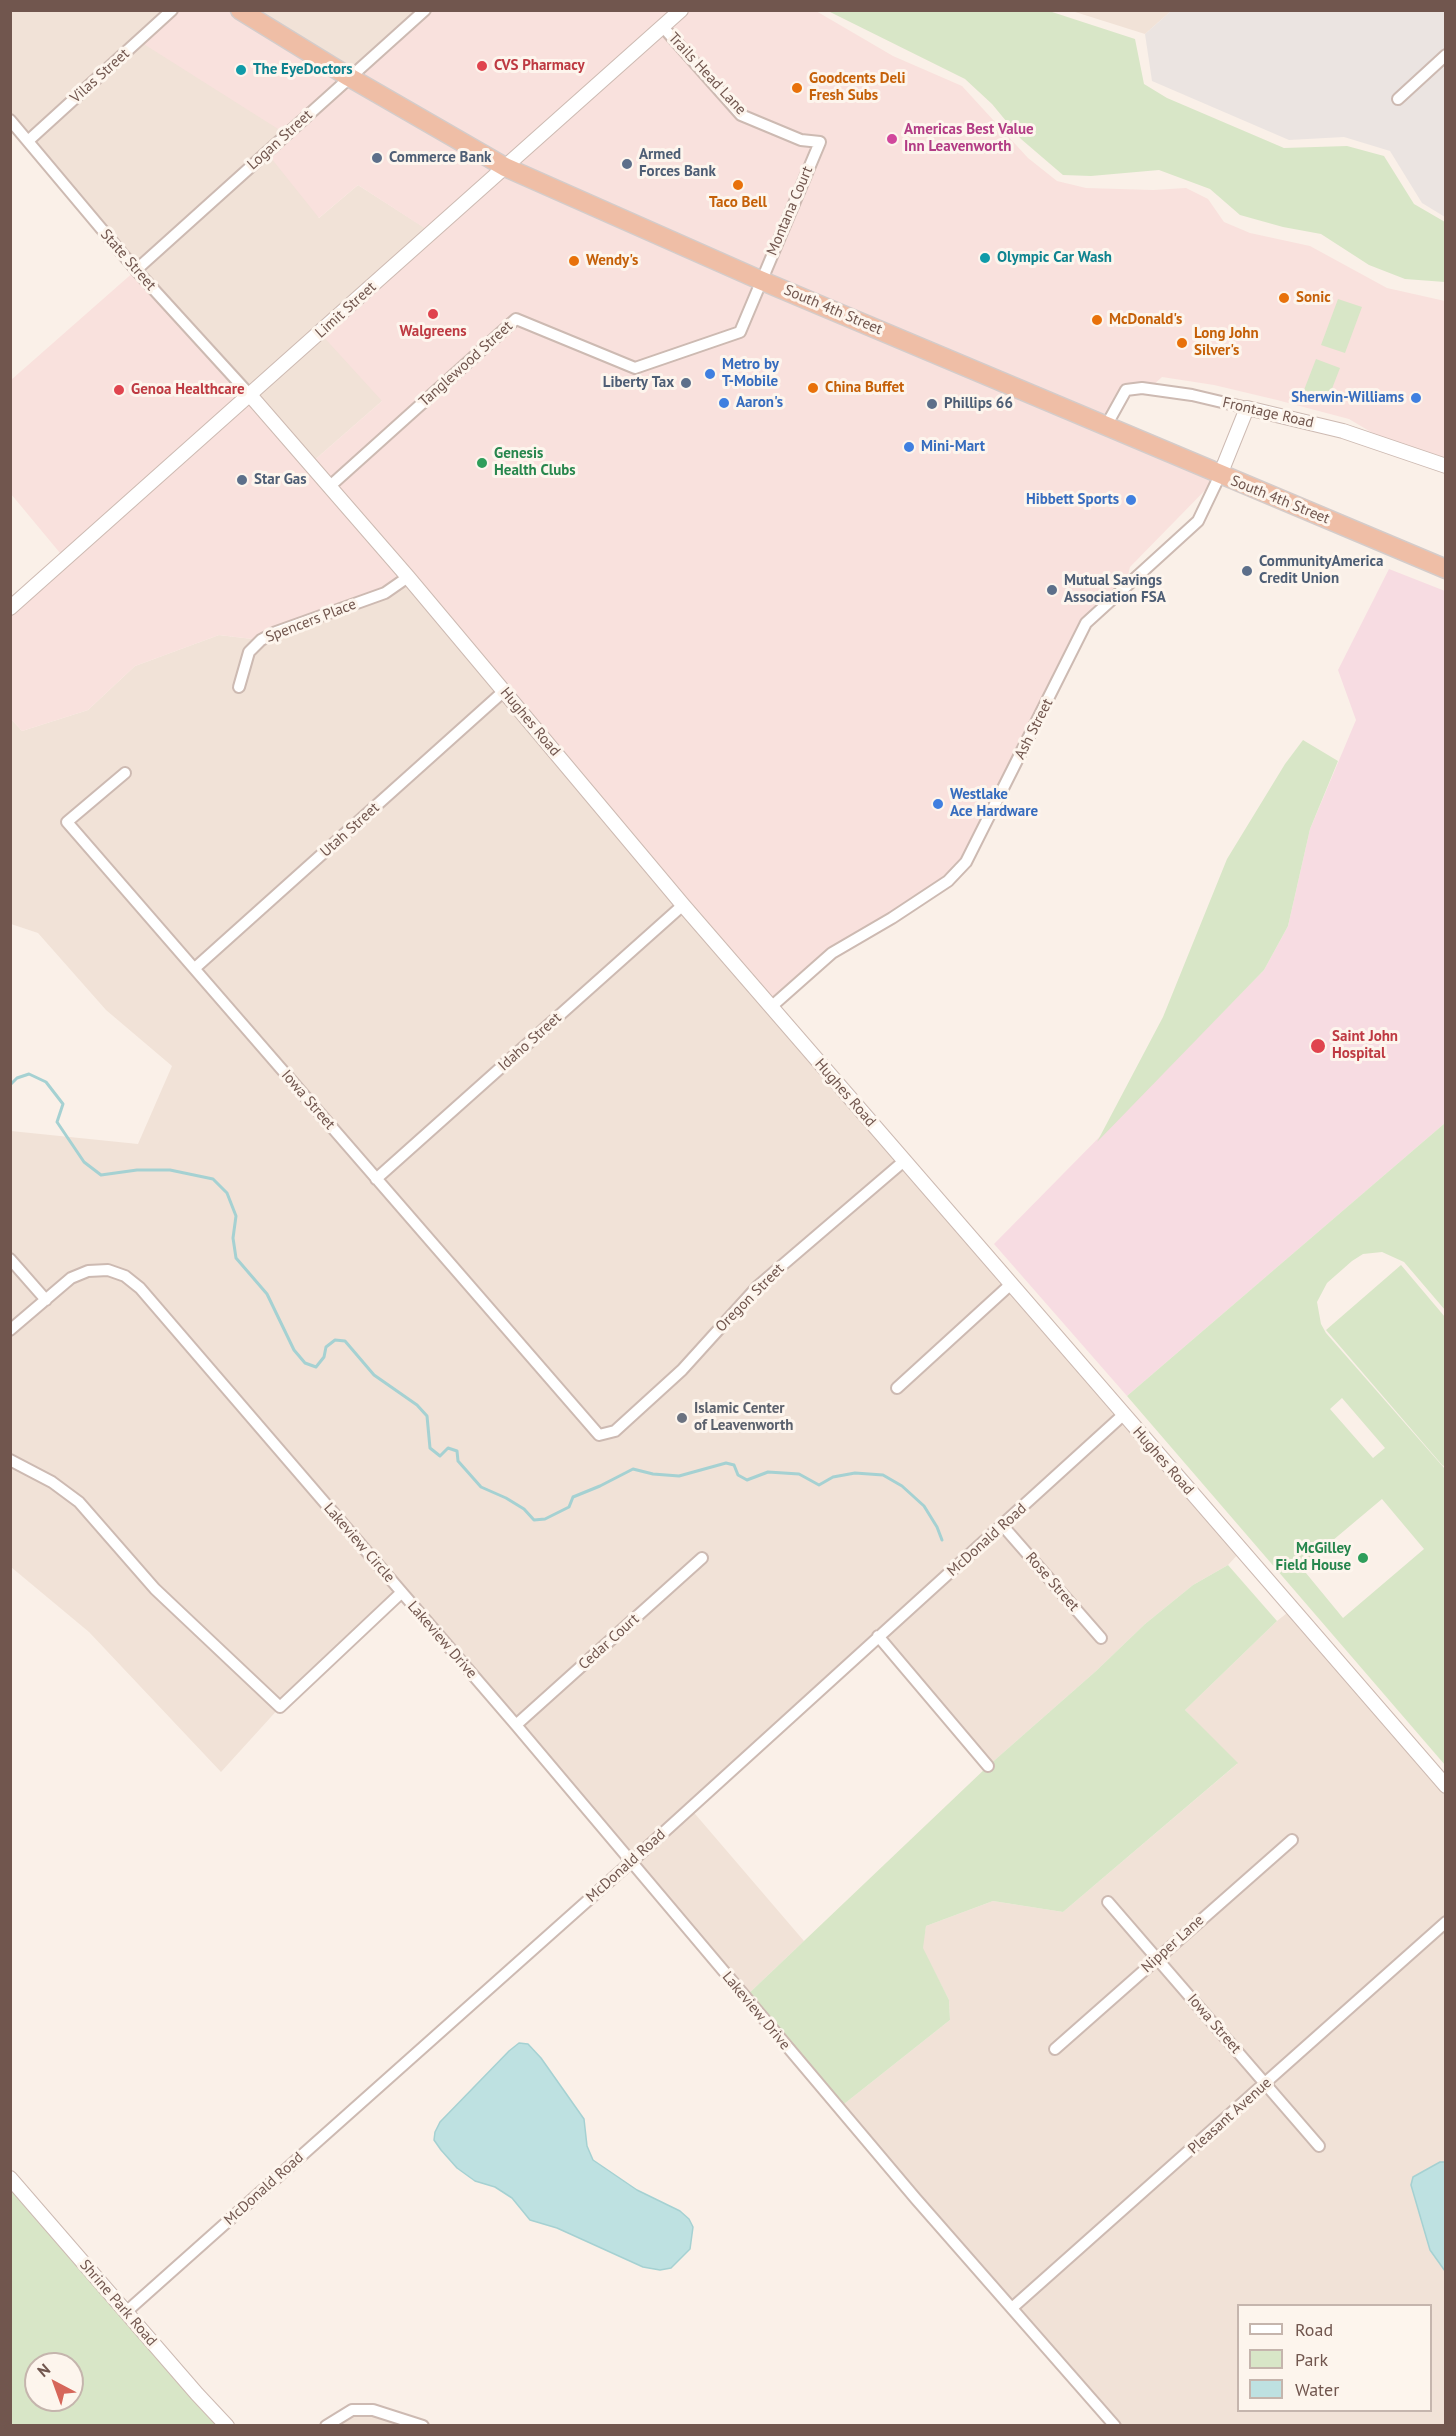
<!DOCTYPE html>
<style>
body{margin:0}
#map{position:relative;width:1456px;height:2436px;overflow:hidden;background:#faf0e8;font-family:"PT Sans",sans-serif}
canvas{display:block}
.frame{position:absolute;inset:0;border:12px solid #71564e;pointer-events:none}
.legend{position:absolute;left:1237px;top:2304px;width:195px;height:108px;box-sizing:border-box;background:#fdf5ed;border:2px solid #c5b5ad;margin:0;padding:8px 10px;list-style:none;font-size:18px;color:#71564e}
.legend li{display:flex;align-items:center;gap:12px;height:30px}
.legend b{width:30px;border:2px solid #c5b5ad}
.north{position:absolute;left:24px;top:2352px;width:60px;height:60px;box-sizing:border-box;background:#fdf5ed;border:2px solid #c5b5ad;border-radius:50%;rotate:319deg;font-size:16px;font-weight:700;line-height:24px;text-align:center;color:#71564e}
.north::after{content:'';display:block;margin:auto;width:21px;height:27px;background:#d6665a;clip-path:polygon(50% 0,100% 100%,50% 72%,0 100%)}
</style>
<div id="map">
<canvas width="1456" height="2436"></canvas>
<div class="frame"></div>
<ul class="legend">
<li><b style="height:8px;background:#fff"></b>Road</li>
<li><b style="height:16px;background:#d8e6c7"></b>Park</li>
<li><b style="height:16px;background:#bee1e1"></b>Water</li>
</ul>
<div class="north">N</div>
</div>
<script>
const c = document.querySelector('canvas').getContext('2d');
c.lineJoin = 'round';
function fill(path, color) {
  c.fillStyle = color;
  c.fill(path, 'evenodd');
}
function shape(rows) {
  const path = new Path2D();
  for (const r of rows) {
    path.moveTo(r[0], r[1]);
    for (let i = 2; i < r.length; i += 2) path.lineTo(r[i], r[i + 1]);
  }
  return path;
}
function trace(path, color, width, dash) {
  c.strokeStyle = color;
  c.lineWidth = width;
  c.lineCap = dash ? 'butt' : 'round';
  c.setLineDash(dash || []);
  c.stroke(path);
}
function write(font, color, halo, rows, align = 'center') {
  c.font = font + ' "PT Sans",sans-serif';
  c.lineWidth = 6;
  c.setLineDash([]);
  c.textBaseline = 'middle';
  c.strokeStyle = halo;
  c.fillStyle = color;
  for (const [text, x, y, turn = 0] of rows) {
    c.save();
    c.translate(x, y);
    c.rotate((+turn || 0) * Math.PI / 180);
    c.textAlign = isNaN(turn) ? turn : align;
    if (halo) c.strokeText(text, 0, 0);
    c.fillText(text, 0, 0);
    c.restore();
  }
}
fill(shape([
 [10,11,172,11,287,134,319,218,358,185,433,233,382,401,310,464,11,120],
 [240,11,425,11,349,77],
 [1072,11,1171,11,1145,34],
 [408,577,1241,1551,1228,1565,1193,1585,1145,1624,1096,1671,988,1766,878,1637,690,1808,804,1941,744,1998,402,1593,280,1707,221,1772,89,1632,11,1567,11,1131,138,1144,172,1066,106,1010,38,933,11,924,11,719,22,731,88,710,135,666,219,635,261,640],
 [1292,1609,1445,1786,1445,2425,1115,2425,839,2108,950,2020,949,2000,922,1948,926,1926,993,1901,1063,1912,1237,1764,1185,1710,1277,1621],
 [1238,2306,1430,2306,1430,2410,1238,2410],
 [352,2410,423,2426,326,2426]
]), '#f1e2d7');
fill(shape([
 [172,11,240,11,349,77,425,11,816,11,893,56,962,86,1028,158,1057,181,1086,188,1153,190,1186,188,1208,199,1224,222,1250,233,1310,246,1387,288,1445,301,1445,466,1403,451,1349,419,1277,400,1214,385,1162,377,1149,389,1126,391,1107,425,1220,475,1130,567,1125,588,1086,623,966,862,948,881,832,953,771,1007,408,577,385,593,261,640,219,635,135,666,88,710,22,731,11,719,10,608,65,559,11,494,11,380,136,270,310,464,382,401,320,333,432,233,358,185,319,218,267,153,286,134,139,41]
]), '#f9e1dd');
fill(shape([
 [1171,11,1445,11,1445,217,1422,203,1390,151,1344,137,1289,140,1152,81,1145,34]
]), '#ebe4e1');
fill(shape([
 [1389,569,1445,591,1445,1123,1127,1396,994,1244,1264,970,1288,926,1310,829,1356,720,1338,670]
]), '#f7dce2');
fill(shape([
 [828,11,1049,11,1135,39,1144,84,1167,98,1284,148,1347,146,1384,156,1414,204,1445,222,1445,282,1405,279,1369,265,1321,234,1283,227,1240,215,1210,189,1159,170,1091,176,1063,175,1021,139,992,104,965,79],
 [1338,299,1362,307,1345,353,1321,345],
 [1316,359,1340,368,1328,399,1304,390],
 [1303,740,1338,761,1310,829,1288,926,1264,970,1097,1142,1163,1017,1227,859,1285,764],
 [1445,1123,1445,1310,1404,1262,1382,1252,1363,1254,1352,1261,1327,1283,1317,1302,1321,1324,1326,1333,1445,1469,1445,1765,1127,1396],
 [1342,1398,1385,1448,1373,1458,1330,1409],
 [1382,1499,1424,1549,1343,1618,1301,1567],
 [1401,1265,1445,1317,1446,1464,1443,1466,1326,1330],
 [1228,1565,1277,1621,1185,1710,1238,1763,1063,1912,993,1901,926,1926,923,1948,949,2000,950,2020,839,2108,744,1998,988,1766,1096,1671,1145,1624,1193,1585],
 [10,2178,227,2425,11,2425],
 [36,2364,72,2364,72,2400,36,2400]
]), '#d8e6c7');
const water = shape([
 [519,2043,528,2044,541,2058,584,2119,587,2146,593,2160,637,2190,680,2211,689,2219,693,2227,690,2249,671,2268,660,2270,643,2267,557,2228,530,2220,512,2198,495,2187,475,2181,457,2168,441,2150,434,2140,435,2132,440,2122,509,2051,519,2043],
 [1440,2162,1445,2162,1445,2271,1430,2250,1411,2185,1413,2177,1440,2162]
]);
fill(water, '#bee1e1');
trace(water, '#a5d1d2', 1.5);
trace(shape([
 [10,1085,17,1078,29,1074,46,1082,63,1104,57,1122,84,1162,101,1175,137,1170,170,1170,213,1179,227,1193,236,1216,233,1238,236,1258,267,1294,294,1350,305,1363,316,1367,324,1357,326,1347,335,1340,345,1341,374,1375,417,1405,427,1416,430,1448,440,1456,448,1448,457,1451,458,1461,481,1487,506,1498,524,1509,534,1520,545,1519,569,1507,573,1497,600,1486,633,1469,653,1474,679,1476,726,1463,734,1465,738,1475,747,1480,768,1472,799,1474,819,1485,833,1477,855,1473,883,1475,902,1486,924,1506,937,1527,942,1540]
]), '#a5d1d2', 3);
const minor = shape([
 [1398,99,1446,55],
 [10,120,136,270,250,395],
 [28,141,172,10],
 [136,270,425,10],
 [1106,426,1126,390,1142,388,1192,395,1247,408],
 [329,487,516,319,635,368,740,332,820,142,801,140,741,115,663,27],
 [239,687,249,652,261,640,276,632,385,593,408,577],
 [125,773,67,822,599,1435,615,1431,682,1370,758,1286,904,1161],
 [195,968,504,691],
 [771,1007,832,953,892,918,948,881,966,862,1086,623,1198,521,1220,475],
 [376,1179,683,905],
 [10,1259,46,1300],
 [10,1330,71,1278,88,1271,108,1270,125,1276,140,1288,516,1725,916,2199,1115,2426],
 [897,1388,1011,1284],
 [10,1460,52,1482,79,1502,155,1589,280,1707,401,1593],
 [1003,1526,1101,1638],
 [878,1636,988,1766],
 [516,1725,702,1558],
 [1108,1902,1319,2146],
 [1055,2049,1292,1840],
 [1012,2308,1446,1922],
 [126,2312,631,1862,1123,1415],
 [326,2426,352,2410,373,2410,423,2426]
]);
const tertiary = shape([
 [250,395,408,577,683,905,1446,1786],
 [1220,475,1247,408,1343,431,1446,466],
 [10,608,681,10],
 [10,2178,197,2394,227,2426]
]);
const trunk = shape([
 [240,10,349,77,505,167,760,280,1446,569]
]);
trace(minor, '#cdbab2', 14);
trace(tertiary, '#cdbab2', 16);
trace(trunk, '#d4ccca', 21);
trace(minor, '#fff', 10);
trace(tertiary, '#fff', 14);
trace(trunk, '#efbea6', 18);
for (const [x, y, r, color] of [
 [482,66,6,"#e0444e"],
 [241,70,6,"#0f9aa8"],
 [797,88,6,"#e8710a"],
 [892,139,6,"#d1479c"],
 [377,158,6,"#5c6f8a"],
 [627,164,6,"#5c6f8a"],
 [738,185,6,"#e8710a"],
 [985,258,6,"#0f9aa8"],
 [574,261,6,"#e8710a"],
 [1284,298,6,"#e8710a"],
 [433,314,6,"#e0444e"],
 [1097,320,6,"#e8710a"],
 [1182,343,6,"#e8710a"],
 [710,374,6,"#3f7fe0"],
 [686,383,6,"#5c6f8a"],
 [813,388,6,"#e8710a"],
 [119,390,6,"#e0444e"],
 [1416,398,6,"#3f7fe0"],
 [724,403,6,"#3f7fe0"],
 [932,404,6,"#5c6f8a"],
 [909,447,6,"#3f7fe0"],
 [482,463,6,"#2e9e5b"],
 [242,480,6,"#5c6f8a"],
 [1131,500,6,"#3f7fe0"],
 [1247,571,6,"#5c6f8a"],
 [1052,590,6,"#5c6f8a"],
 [938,804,6,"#3f7fe0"],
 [1318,1046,8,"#e0444e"],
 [682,1418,6,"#6b7280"],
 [1363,1558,6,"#2e9e5b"]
]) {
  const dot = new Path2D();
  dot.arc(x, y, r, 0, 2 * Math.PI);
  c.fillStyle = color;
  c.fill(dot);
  trace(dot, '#fdf5ed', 2);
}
write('bold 15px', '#be3a42', '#fdf5ed', [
 ["CVS Pharmacy",494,66],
 ["Walgreens",433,332,"center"],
 ["Genoa Healthcare",131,390],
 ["Saint John",1332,1037],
 ["Hospital",1332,1054]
], 'left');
write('bold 15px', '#0d838f', '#fdf5ed', [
 ["The EyeDoctors",253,70],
 ["Olympic Car Wash",997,258]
], 'left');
write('15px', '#71564e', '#fdf5ed', [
 ["Trails Head Lane",707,74,47],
 ["Vilas Street",100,76,-42],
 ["Logan Street",280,140,-42],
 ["Montana Court",790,211,-67],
 ["State Street",128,260,49],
 ["Limit Street",346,310,-42],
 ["South 4th Street",833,310,23],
 ["Tanglewood Street",466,364,-42],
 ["Frontage Road",1268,413,13],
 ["South 4th Street",1280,500,22],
 ["Spencers Place",311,621,-21],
 ["Hughes Road",530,722,50],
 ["Ash Street",1034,729,-63],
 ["Utah Street",350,830,-42],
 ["Idaho Street",530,1042,-42],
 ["Hughes Road",845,1093,49],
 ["Iowa Street",308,1100,49],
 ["Oregon Street",750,1298,-45],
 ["Hughes Road",1163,1461,49],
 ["McDonald Road",987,1540,-42],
 ["Lakeview Circle",359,1543,49],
 ["Rose Street",1052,1582,49],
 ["Lakeview Drive",442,1640,49],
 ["Cedar Court",609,1642,-42],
 ["McDonald Road",626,1866,-42],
 ["Nipper Lane",1173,1944,-42],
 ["Lakeview Drive",756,2011,50],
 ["Iowa Street",1214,2024,49],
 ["Pleasant Avenue",1230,2116,-42],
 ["McDonald Road",264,2189,-42],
 ["Shrine Park Road",118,2303,49]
]);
write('bold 15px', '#c56008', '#fdf5ed', [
 ["Goodcents Deli",809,79],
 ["Fresh Subs",809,96],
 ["Taco Bell",738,203,"center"],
 ["Wendy's",586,261],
 ["Sonic",1296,298],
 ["McDonald's",1109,320],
 ["Long John",1194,334],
 ["Silver's",1194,351],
 ["China Buffet",825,388]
], 'left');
write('bold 15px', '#b23c85', '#fdf5ed', [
 ["Americas Best Value",904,130],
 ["Inn Leavenworth",904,147]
], 'left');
write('bold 15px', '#4e5e75', '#fdf5ed', [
 ["Armed",639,155],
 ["Forces Bank",639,172],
 ["Commerce Bank",389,158],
 ["Liberty Tax",674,383,"right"],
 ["Phillips 66",944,404],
 ["Star Gas",254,480],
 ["CommunityAmerica",1259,562],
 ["Credit Union",1259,579],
 ["Mutual Savings",1064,581],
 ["Association FSA",1064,598]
], 'left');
write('bold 15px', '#366cbe', '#fdf5ed', [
 ["Metro by",722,365],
 ["T-Mobile",722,382],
 ["Sherwin-Williams",1404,398,"right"],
 ["Aaron's",736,403],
 ["Mini-Mart",921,447],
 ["Hibbett Sports",1119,500,"right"],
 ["Westlake",950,795],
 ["Ace Hardware",950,812]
], 'left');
write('bold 15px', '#27864d', '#fdf5ed', [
 ["Genesis",494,454],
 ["Health Clubs",494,471],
 ["McGilley",1351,1549,"right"],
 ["Field House",1351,1566,"right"]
], 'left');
write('bold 15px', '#5b616d', '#fdf5ed', [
 ["Islamic Center",694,1409],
 ["of Leavenworth",694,1426]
], 'left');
</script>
